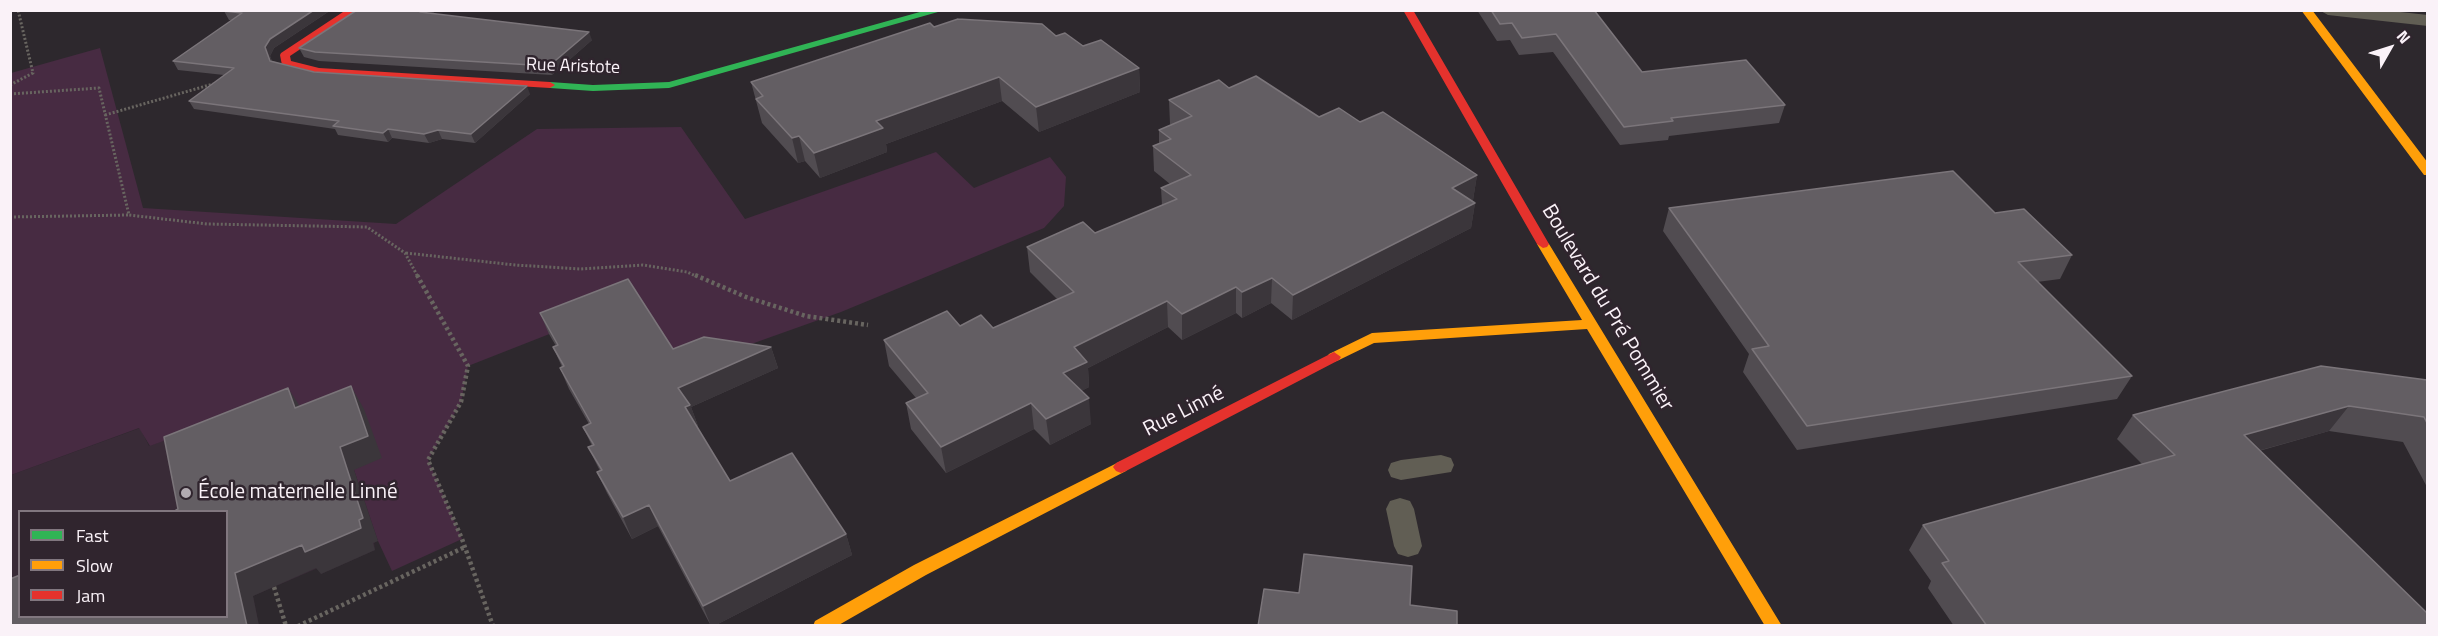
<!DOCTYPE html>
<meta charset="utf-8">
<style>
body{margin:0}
#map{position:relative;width:2438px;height:636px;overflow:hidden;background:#2d282d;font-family:"Titillium Web",sans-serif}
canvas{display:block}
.frame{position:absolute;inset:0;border:12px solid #faf2f8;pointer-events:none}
.legend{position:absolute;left:18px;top:510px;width:210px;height:108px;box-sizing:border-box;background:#30252e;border:2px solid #81777f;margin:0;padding:8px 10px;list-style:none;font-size:18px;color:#faf2f8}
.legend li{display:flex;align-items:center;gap:12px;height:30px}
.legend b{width:30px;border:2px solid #81777f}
.north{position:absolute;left:2360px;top:18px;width:60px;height:60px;-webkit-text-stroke:4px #30252e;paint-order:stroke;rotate:51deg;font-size:16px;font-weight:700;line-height:24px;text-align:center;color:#faf2f8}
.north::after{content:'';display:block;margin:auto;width:21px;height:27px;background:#faf2f8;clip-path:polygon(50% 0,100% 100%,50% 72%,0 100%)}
</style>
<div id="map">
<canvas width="2438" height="636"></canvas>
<div class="frame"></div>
<ul class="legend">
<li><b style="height:8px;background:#30b455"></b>Fast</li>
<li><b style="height:8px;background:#ff9f0a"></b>Slow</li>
<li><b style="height:8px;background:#e5322d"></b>Jam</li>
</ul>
<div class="north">N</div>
</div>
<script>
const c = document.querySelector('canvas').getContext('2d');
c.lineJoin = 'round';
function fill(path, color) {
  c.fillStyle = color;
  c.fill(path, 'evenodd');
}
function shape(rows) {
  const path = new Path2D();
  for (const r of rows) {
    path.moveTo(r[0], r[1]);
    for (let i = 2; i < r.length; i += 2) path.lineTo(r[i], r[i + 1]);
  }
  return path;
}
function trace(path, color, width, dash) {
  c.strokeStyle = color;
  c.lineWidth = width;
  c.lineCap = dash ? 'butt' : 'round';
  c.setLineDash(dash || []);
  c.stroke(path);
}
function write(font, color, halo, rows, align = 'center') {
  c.font = font + ' "Titillium Web",sans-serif';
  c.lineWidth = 5;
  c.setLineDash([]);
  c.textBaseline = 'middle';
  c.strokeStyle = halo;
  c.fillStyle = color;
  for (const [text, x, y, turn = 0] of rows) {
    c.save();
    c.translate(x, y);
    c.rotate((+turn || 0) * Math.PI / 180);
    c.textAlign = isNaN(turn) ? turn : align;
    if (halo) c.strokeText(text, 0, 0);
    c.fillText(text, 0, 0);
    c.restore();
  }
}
fill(shape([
 [292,394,364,409,354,470,378,541,374,543,375,550,321,574,318,568,253,596,259,625,11,626,11,475,140,428,149,446],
 [20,512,226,512,226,616,20,616]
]), '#392b37');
fill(shape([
 [100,48,143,208,396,224,537,129,681,127,745,219,936,152,974,188,1050,157,1066,177,1064,206,1044,228,841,312,712,358,670,369,636,300,468,366,461,402,428,460,462,539,392,571,378,541,354,470,309,430,291,394,150,446,139,428,11,475,11,73]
]), '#472b42');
trace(shape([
 [10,85,33,73,18,10],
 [10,94,99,88,129,215,207,224,367,227,405,253,418,277],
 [105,115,213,84],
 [10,217,129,215],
 [406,253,515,265,581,269,643,265,687,272,698,277]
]), '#686560', 3, [2, 2]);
trace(shape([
 [417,275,468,366,461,402,428,460,462,539,493,626],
 [695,275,746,297,806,316,868,325],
 [274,587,286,626],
 [298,626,465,547]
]), '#686560', 4.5, [3, 3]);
fill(shape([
 [2319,10,2382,10,2428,15,2428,26,2328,15,2319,10],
 [1441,455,1451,458,1454,465,1451,472,1401,480,1391,477,1388,470,1391,463,1401,460,1441,455],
 [1400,498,1410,501,1414,509,1422,546,1418,554,1408,557,1398,554,1394,546,1386,509,1390,501,1400,498]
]), '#615e54');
fill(shape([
 [927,10,945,10,669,88,593,91,550,88,545,85,550,82,593,85,669,82,927,10]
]), '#30b455');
fill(shape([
 [2301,10,2312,10,2428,163,2428,175,2424,175,2301,10],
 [1543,240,1549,244,1782,626,1765,626,1587,329,1374,343,1339,360,1334,362,1327,357,1329,354,1372,333,1582,320,1537,244,1543,240],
 [1121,461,1126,463,1129,467,1126,471,926,575,837,626,813,626,815,621,914,565,1121,461]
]), '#ff9f0a');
fill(shape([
 [346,10,359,10,290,56,291,61,319,68,550,82,555,85,550,88,319,74,282,65,280,55,281,53,346,10],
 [1403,10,1413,10,1549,244,1547,247,1543,248,1537,244,1403,10],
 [1334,352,1341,357,1339,360,1126,471,1121,473,1116,471,1113,467,1116,463,1334,352]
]), '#e5322d');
fill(shape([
 [226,10,331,10,274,48,270,56,272,61,314,72,530,94,475,143,442,139,429,143,392,138,388,142,338,135,335,129,194,109,189,101,224,75,178,70,173,61,232,20,229,20,224,11],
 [1477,10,1594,10,1642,72,1785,105,1779,123,1669,136,1668,140,1620,145,1553,52,1519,55,1510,40,1497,41],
 [432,14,592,40,552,75,319,61,304,57,299,48],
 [934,27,1056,36,1139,68,1140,92,1039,132,1002,101,886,144,887,152,820,178,805,161,798,163,762,123,751,82],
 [1229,88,1319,117,1360,122,1477,175,1473,200,1472,201,1475,203,1471,228,1292,320,1271,303,1242,318,1236,313,1182,340,1168,327,1088,368,1089,387,1081,391,1091,424,1050,445,1034,429,946,473,911,429,906,403,916,398,889,366,884,340,960,326,993,328,1057,299,1030,272,1027,247,1095,233,1162,205,1161,188,1170,184,1154,171,1153,146,1159,143,1159,130,1171,125,1170,124,1169,100],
 [1669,208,1995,213,2072,255,2060,279,2037,282,2132,376,2117,399,1797,450,1743,372,1749,354,1663,231],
 [540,313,673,349,771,347,778,368,691,407,698,426,697,427,730,481,846,534,852,555,714,626,711,626,658,526,632,539,607,493,597,472,600,471,588,447,592,446,583,427,589,424,569,389,560,368,562,367,553,347,556,346,549,334],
 [2427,380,2427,487,2403,442,2329,431,2259,451,2427,626,1954,626,1928,588,1931,581,1909,550,1923,525,2142,464,2117,439,2133,415]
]), '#514c51');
fill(shape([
 [314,10,331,10,274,48,270,56,275,70,270,61,265,47,270,39],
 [422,10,437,10,424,21,420,12],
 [589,32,592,40,552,75,549,66],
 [1139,68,1140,92,1039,132,1036,107],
 [999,77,1002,101,886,144,887,152,820,178,814,153,876,121],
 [527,86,530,94,475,143,471,134],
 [388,129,392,138,388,142,383,133],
 [438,130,442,139,429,143,424,134],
 [799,136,805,161,798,163,792,138],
 [1477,175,1473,200,1449,213,1452,188],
 [1475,203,1471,228,1292,320,1293,295],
 [1272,278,1271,303,1242,318,1242,292],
 [1236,287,1236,313,1182,340,1182,314],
 [1167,301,1168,327,1088,368,1089,387,1066,399,1063,373,1074,347],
 [771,347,778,368,691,407,698,426,693,428,678,388],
 [351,386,364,409,382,458,354,470,378,541,373,543,375,550,321,574,316,568,253,596,259,626,247,626,235,573,302,545,340,447],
 [288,388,303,411,295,408],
 [1089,398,1091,424,1050,445,1046,419],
 [1031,403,1034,429,946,473,941,447],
 [2349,406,2329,431,2225,460,2244,435],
 [649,505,658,526,632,539,623,517],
 [846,534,852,555,714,626,711,626,703,606]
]), '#3b363b');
const building = shape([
 [226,10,314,10,270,39,265,47,270,61,314,72,527,86,471,134,438,130,424,134,388,129,383,133,333,126,339,121,189,101,234,68,173,61,242,13,224,11,226,10],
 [357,10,422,10,420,12,589,32,549,66,315,52,299,48,357,10],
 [1491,10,1594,10,1642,72,1746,60,1785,105,1671,118,1673,121,1624,127,1556,34,1522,38,1512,23,1500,24,1491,10],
 [958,19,1042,24,1056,36,1065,33,1083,46,1101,40,1139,68,1036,107,999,77,876,121,883,128,814,153,799,136,792,138,756,99,763,96,751,82,930,23,934,27,958,19],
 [1256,76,1319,117,1339,108,1360,122,1383,112,1477,175,1452,188,1475,203,1293,295,1272,278,1242,292,1236,287,1182,314,1167,301,1074,347,1087,362,1063,373,1089,398,1046,419,1031,403,941,447,906,403,928,393,884,340,947,311,960,326,981,315,993,328,1074,292,1027,247,1083,222,1095,233,1177,199,1161,188,1191,175,1153,146,1171,139,1159,130,1192,116,1169,100,1219,80,1229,88,1256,76],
 [1953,171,1995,213,2024,209,2072,255,2018,262,2132,376,1807,426,1752,349,1769,346,1669,208,1953,171],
 [628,279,673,349,704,337,771,347,678,388,690,405,685,407,730,481,792,453,846,534,703,606,649,505,623,517,597,472,602,470,588,447,594,445,583,427,591,423,560,368,564,366,553,347,558,345,540,313,628,279],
 [2321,366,2427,380,2427,423,2424,417,2349,406,2244,435,2427,613,2427,626,1987,626,1942,563,1949,561,1923,525,2175,455,2133,415,2321,366],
 [351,386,368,436,340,447,363,518,359,520,361,528,305,552,302,545,235,573,247,626,10,626,10,579,20,575,20,616,226,616,226,512,173,512,178,509,164,437,288,388,295,408,351,386],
 [1304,554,1412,566,1410,605,1457,611,1457,626,1258,626,1264,589,1299,593,1304,554]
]);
fill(building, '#635e63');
trace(building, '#7b757a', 1.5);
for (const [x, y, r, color] of [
 [186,493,6,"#b2abb1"]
]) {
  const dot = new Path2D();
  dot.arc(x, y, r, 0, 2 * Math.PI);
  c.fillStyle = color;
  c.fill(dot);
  trace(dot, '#30252e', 2);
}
write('18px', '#faf2f8', '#30252e', [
 ["Rue Aristote",573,67,2]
]);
write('21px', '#faf2f8', '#30252e', [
 ["Boulevard du Pré Pommier",1607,308,59],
 ["Rue Linné",1184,412,-27]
]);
write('21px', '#faf2f8', '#30252e', [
 ["École maternelle Linné",198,493]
], 'left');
</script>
